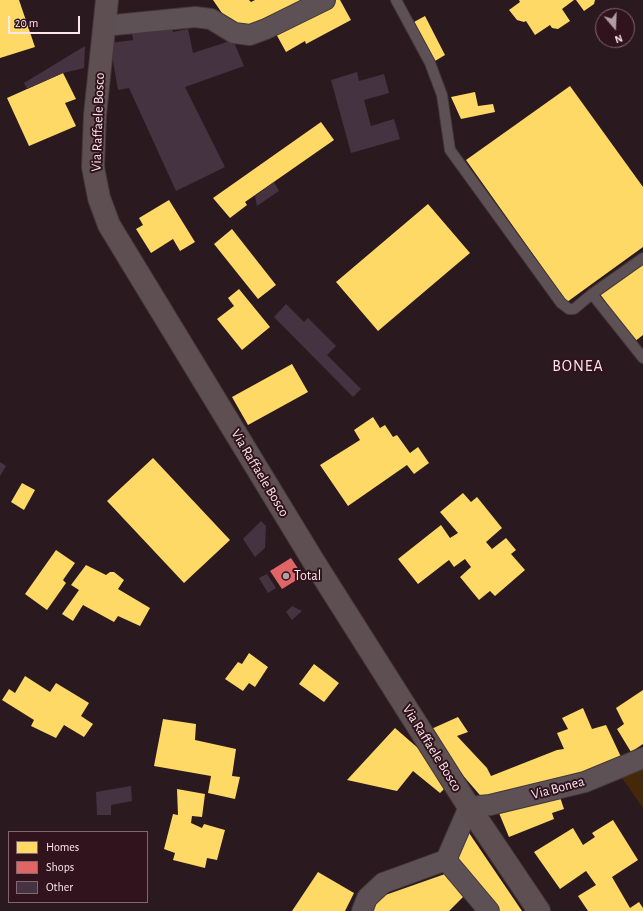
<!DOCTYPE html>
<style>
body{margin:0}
#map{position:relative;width:643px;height:911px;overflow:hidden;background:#2a191f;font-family:"Alegreya Sans",sans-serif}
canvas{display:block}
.legend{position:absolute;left:8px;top:831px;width:140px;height:72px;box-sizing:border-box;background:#30131d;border:1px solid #826770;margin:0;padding:5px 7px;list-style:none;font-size:12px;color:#fce6ec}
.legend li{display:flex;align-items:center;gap:8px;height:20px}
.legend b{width:20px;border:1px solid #826770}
.north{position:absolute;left:595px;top:8px;width:40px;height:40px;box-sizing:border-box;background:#30131d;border:1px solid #826770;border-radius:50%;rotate:161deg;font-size:11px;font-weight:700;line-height:16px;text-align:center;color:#fce6ec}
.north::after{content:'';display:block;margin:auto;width:14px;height:18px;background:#b29ea4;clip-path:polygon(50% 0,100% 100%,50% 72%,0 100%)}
.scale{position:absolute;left:8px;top:16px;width:72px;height:18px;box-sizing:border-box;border:2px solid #fce6ec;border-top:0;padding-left:5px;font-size:12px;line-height:14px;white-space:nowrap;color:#fce6ec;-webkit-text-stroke:3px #30131d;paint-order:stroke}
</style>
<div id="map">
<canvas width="643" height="911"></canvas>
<ul class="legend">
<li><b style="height:11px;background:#ffd966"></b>Homes</li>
<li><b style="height:11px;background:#e06666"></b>Shops</li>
<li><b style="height:11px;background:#463341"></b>Other</li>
</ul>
<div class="north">N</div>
<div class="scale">20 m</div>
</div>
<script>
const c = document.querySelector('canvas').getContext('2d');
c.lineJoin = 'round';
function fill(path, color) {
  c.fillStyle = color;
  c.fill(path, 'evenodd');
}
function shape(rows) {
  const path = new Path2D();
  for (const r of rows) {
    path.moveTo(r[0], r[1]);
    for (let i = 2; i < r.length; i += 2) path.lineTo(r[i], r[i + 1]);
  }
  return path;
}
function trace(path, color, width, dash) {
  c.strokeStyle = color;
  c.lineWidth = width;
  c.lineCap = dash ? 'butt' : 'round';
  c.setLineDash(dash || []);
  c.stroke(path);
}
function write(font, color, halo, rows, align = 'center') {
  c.font = font + ' "Alegreya Sans",sans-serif';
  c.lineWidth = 4;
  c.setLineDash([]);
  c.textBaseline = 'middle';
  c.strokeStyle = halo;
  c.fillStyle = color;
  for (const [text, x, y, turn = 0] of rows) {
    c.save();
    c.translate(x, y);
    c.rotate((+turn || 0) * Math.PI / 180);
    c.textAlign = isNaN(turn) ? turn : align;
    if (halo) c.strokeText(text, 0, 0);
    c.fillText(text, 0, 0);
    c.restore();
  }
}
fill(shape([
 [643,768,643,808,622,778]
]), '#45280a');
fill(shape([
 [0,0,19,0,35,47,0,58],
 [213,0,249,0,251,2,255,0,312,0,253,25,233,29],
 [334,0,340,0,351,20,306,44,305,41,286,52,275,32],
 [519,0,574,0,562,9,570,21,558,29,552,28,550,25,535,35,526,21,524,22,517,20,509,10,520,2],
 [576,0,595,0,594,4,584,11],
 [425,16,445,55,435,61,414,22],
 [63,73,76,99,65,103,76,126,29,146,7,98],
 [570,86,643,187,643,247,567,302,466,160],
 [475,92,478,106,493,104,495,112,461,119,451,97],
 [321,122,334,140,245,202,247,205,230,218,213,198],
 [169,200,195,242,180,251,173,239,151,253,136,229,143,225,139,218],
 [428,204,470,253,378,331,336,282],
 [232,229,276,285,258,299,214,244],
 [643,262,643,335,634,342,600,294],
 [239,289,270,327,242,350,217,319,234,306,228,298],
 [292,364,308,392,248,425,232,397],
 [373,417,380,428,385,425,393,437,397,435,410,453,418,447,429,463,414,474,407,465,348,506,320,465,360,440,354,430],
 [153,458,230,540,184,583,107,501],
 [22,483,35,490,24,510,11,502],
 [463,493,471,502,477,497,502,528,486,542,492,549,506,538,516,550,511,554,525,570,495,596,490,591,479,600,460,577,471,567,465,559,454,567,449,560,418,584,398,559,441,525,450,538,458,533,440,512],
 [56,550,75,563,63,580,66,583,47,610,25,594],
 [86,565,106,575,110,572,114,572,124,580,118,589,150,608,140,626,118,616,114,622,83,605,73,621,62,614,79,590,71,585],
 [249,653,268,667,255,687,249,683,243,691,225,679,238,662,242,664],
 [314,664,339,683,324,702,299,684],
 [25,676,50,692,56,683,89,703,81,716,93,724,84,737,64,725,56,738,31,726,34,720,2,700,9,689,15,693],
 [643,690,643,744,631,752,617,729,624,724,616,708],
 [583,708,592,729,606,725,622,759,592,775,485,801,441,750,429,730,458,717,468,732,457,736,487,768,491,776,557,750,564,749,557,733,568,729,562,718],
 [163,719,196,724,195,740,236,749,232,776,240,777,235,799,208,793,211,776,154,766],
 [395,728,426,755,445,788,440,793,413,771,397,791,347,780],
 [177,789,205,794,202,817,192,816,191,823,202,828,204,824,225,830,217,860,207,858,205,868,173,860,175,853,164,849,173,814,178,815],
 [560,797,564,809,552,813,554,819,509,837,499,813,519,804],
 [613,820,638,860,612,877,630,908,639,902,643,908,643,911,588,911,578,896,596,885,586,871,560,889,534,852,573,828,583,845,595,837,592,833],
 [465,827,522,911,497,911,460,865,455,847],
 [318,872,354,893,345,911,292,911],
 [445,874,464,896,449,911,370,911,374,899]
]), '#ffd966');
fill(shape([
 [291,558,303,576,282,589,270,571]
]), '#e06666');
fill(shape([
 [172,24,173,32,188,29,193,53,233,40,244,66,185,87,225,167,176,191,129,88,118,90,110,43,133,40,132,31],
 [85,46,84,68,63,73,27,89,24,83],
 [357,72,359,81,384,74,389,93,364,100,371,126,394,119,400,139,351,153,331,80],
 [274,182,279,191,257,206,255,196],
 [286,304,304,322,308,318,336,346,327,355,361,389,353,397,274,317],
 [0,462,6,466,0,476],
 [261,521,266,526,265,548,255,557,243,539],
 [267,574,276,588,268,593,259,578],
 [292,606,302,611,292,620,286,612],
 [131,786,132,801,111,805,111,815,97,815,96,792]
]), '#463341');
const lane = shape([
 [396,0,430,63,442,95,450,150,561,303,569,309,574,309,592,294,643,258],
 [592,294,643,358]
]);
const street = shape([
 [104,26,195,17,211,19,234,33,250,35,266,29,325,0],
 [446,860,489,911],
 [362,911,367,898,383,883,446,860,469,807,490,805,585,782,643,758]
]);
const secondary = shape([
 [107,0,95,115,93,167,99,198,109,225,314,562,469,807,539,911]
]);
trace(lane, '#44373a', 12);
trace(street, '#44373a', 22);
trace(secondary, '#44373a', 24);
trace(lane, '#5d5155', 10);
trace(street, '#5d5155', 20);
trace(secondary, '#5d4f52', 22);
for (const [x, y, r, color] of [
 [286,576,4,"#b29ea4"]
]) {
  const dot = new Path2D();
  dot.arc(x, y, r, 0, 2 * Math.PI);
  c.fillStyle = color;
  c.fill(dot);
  trace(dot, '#30131d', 1.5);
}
write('14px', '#fce6ec', '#30131d', [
 ["Via Raffaele Bosco",98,122,-88],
 ["Via Raffaele Bosco",260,473,59],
 ["Via Raffaele Bosco",432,748,58],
 ["Via Bonea",558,788,-15]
]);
write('14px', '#fce6ec', '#30131d', [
 ["Total",294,576]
], 'left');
c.letterSpacing = '1px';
write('16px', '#fce6ec', '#30131d', [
 ["BONEA",578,366]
]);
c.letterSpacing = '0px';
</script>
